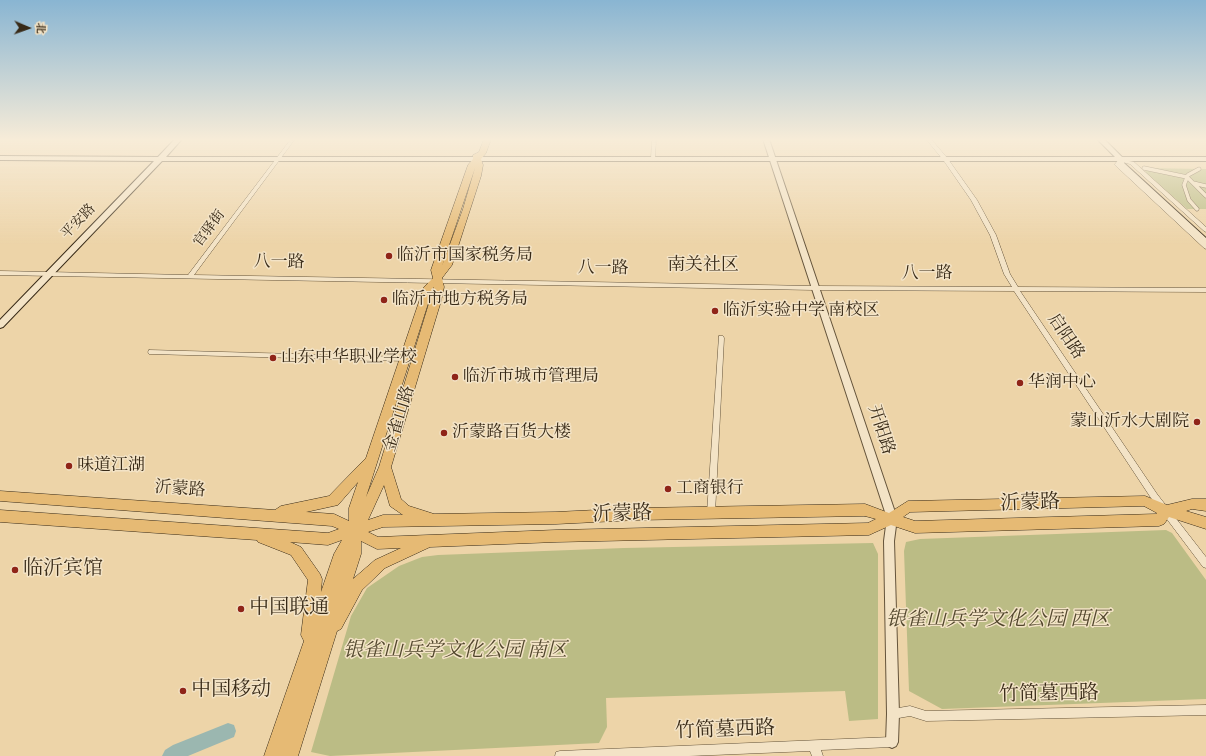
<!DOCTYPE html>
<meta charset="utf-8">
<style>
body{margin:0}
#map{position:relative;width:1206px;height:756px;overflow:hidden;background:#edd4a8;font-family:"IM FELL Double Pica","Noto Serif SC",serif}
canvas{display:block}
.north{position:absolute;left:8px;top:8px;width:40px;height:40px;-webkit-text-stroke:3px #f3e3c6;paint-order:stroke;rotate:92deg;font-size:11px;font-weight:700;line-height:16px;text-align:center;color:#382a17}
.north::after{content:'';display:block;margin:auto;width:14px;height:18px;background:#382a17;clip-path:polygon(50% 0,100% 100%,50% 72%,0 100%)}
</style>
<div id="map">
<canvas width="1206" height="756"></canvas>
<div class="north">北</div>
</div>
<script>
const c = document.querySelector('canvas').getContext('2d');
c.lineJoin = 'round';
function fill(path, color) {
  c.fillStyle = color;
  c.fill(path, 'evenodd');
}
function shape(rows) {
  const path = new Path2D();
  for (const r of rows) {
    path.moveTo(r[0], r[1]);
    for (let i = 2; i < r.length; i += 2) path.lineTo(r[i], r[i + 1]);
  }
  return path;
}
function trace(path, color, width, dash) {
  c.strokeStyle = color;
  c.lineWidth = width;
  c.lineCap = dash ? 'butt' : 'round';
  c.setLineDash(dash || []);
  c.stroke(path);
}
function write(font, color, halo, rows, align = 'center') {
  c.font = font + ' "IM FELL Double Pica","Noto Serif SC",serif';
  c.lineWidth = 3;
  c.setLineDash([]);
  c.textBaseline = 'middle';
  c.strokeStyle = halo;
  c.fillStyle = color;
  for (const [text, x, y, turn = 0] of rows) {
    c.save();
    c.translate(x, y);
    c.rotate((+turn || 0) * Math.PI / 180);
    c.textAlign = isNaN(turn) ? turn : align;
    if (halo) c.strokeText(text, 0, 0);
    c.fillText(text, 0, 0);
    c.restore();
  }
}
fill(shape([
 [1144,168,1206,169,1206,209,1187,209,1146,173],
 [1166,530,1172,533,1206,580,1206,699,942,709,909,691,904,551,906,542,920,539],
 [873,543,878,554,878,719,849,721,845,691,606,698,607,727,599,743,330,756,311,752,351,616,367,588,399,566,422,557,438,555,624,548]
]), '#bbbc85');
fill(shape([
 [228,723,234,725,236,731,234,737,188,756,162,756,165,750,173,745,228,723]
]), '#9bb7b0');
const pedestrian = shape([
 [1144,168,1187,177,1206,196],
 [1193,183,1206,186],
 [1197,209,1189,200,1184,185,1188,175,1199,169]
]);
const minor = shape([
 [291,139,295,139,194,275,815,286,1012,287,1004,274,990,235,971,200,944,161,926,139,931,139,948,159,977,200,996,235,1010,274,1018,287,1206,288,1206,292,1020,291,1157,494,1206,557,1206,568,1203,567,1151,498,1014,291,815,290,0,275,0,271,188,275,291,139],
 [652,139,656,139,655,159,653,160,651,159,652,139],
 [1119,159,1134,162,1206,227,1206,232,1204,231,1130,164,1122,162,1120,164,1206,244,1206,249,1204,248,1115,165,1115,164,1119,159],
 [719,336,723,336,724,338,715,513,714,516,711,517,708,516,707,513,719,336],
 [149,350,405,357,408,359,405,361,151,354,149,354,148,352,149,350],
 [1206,705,1206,715,926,721,910,716,893,719,889,718,888,714,889,710,893,709,910,706,926,711,1206,705],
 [892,737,896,738,897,742,896,746,892,747,821,750,823,756,812,756,810,751,689,756,555,756,556,752,560,751,892,737]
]);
const tertiary = shape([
 [763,139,769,139,897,518,894,541,899,714,898,742,896,746,892,748,888,746,886,742,887,714,884,541,887,518,763,139]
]);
const secondary = shape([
 [175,139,182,139,166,157,1115,157,1097,139,1104,139,1122,157,1206,157,1206,161,1124,161,1124,163,1206,238,1206,244,1203,244,1119,165,1118,161,162,161,3,327,0,328,0,320,154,161,0,160,0,156,158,157,175,139]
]);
const primary = shape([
 [484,139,491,139,486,153,481,159,483,165,481,176,452,265,442,278,444,287,441,301,391,467,401,499,409,506,434,514,556,512,637,508,865,504,889,513,908,501,1145,496,1167,505,1192,499,1206,499,1206,511,1192,509,1186,511,1206,517,1206,529,1169,517,1164,524,1159,526,915,533,891,525,869,535,556,542,430,547,385,568,362,590,341,629,337,631,298,756,264,756,304,641,301,635,308,580,291,555,258,542,257,540,0,522,0,510,328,533,339,529,332,526,0,501,0,491,275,510,281,506,329,496,366,458,424,287,433,278,431,270,468,165,473,159,473,155,479,152,484,139],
 [475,168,463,209,442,266,475,168],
 [434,287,379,467,366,497,433,288,434,287],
 [358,482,349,508,349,521,334,514,306,512,338,505,358,482],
 [384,485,390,506,403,515,383,515,368,520,384,485],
 [1144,506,1157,513,1156,514,915,521,903,517,910,512,1144,506],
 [865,516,876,519,868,523,556,530,378,537,368,532,383,527,556,524,637,520,865,516],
 [342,540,334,554,321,592,322,579,320,574,301,547,290,542,328,545,342,540],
 [361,541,377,549,401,548,375,560,353,579,361,554,361,541]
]);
trace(pedestrian, '#65543b', 4.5);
trace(minor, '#65543b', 1);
trace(tertiary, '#65543b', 2);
trace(secondary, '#382a17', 2);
trace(primary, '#382a17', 1);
trace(pedestrian, '#f3e3c6', 3.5);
fill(minor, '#f3e3c6');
fill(tertiary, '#f3e3c6');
fill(secondary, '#f3e3c6');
fill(primary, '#e6ba74');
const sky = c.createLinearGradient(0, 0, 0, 245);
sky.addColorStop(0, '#89b5d2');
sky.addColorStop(0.57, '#f7ecd8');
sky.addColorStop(1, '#f7ecd800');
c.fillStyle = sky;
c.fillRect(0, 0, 1206, 245);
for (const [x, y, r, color] of [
 [389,256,4,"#8f2418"],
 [384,300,4,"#8f2418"],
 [715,311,4,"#8f2418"],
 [273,358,4,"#8f2418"],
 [455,377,4,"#8f2418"],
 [1020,383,4,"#8f2418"],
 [1197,422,4,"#8f2418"],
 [444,433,4,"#8f2418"],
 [69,466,4,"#8f2418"],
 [668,489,4,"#8f2418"],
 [15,570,4,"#8f2418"],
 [241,609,4,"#8f2418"],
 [183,691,4,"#8f2418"]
]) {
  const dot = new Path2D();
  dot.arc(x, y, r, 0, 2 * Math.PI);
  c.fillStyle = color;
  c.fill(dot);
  trace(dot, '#f3e3c6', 1.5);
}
write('14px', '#382a17', '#f3e3c6', [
 ["平安路",79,222,-46],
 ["官驿街",210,229,-53]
]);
write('17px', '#382a17', '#f3e3c6', [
 ["临沂市国家税务局",397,256],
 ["临沂市地方税务局",392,300],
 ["临沂实验中学 南校区",723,311],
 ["山东中华职业学校",281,358],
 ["临沂市城市管理局",463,377],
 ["华润中心",1028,383],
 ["蒙山沂水大剧院",1189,422,"right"],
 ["沂蒙路百货大楼",452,433],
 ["味道江湖",77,466],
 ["工商银行",676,489]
], 'left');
write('17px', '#382a17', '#f3e3c6', [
 ["八一路",279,263,1],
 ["八一路",603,269,1],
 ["八一路",927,274],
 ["启阳路",1065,337,56],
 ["金雀山路",400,419,-73],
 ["开阳路",880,430,72],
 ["沂蒙路",180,490,4]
]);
write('18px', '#382a17', '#f3e3c6', [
 ["南关社区",703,266]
]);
write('20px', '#382a17', '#f3e3c6', [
 ["沂蒙路",1030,504,-2],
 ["沂蒙路",622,515,-2],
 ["竹简墓西路",1049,695,-1],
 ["竹简墓西路",725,731,-2]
]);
write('20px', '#382a17', '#f3e3c6', [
 ["临沂宾馆",23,570],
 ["中国联通",249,609],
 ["中国移动",191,691]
], 'left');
write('italic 20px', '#52472d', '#f3e3c6', [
 ["银雀山兵学文化公园 西区",998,621],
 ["银雀山兵学文化公园 南区",455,652]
]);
</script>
